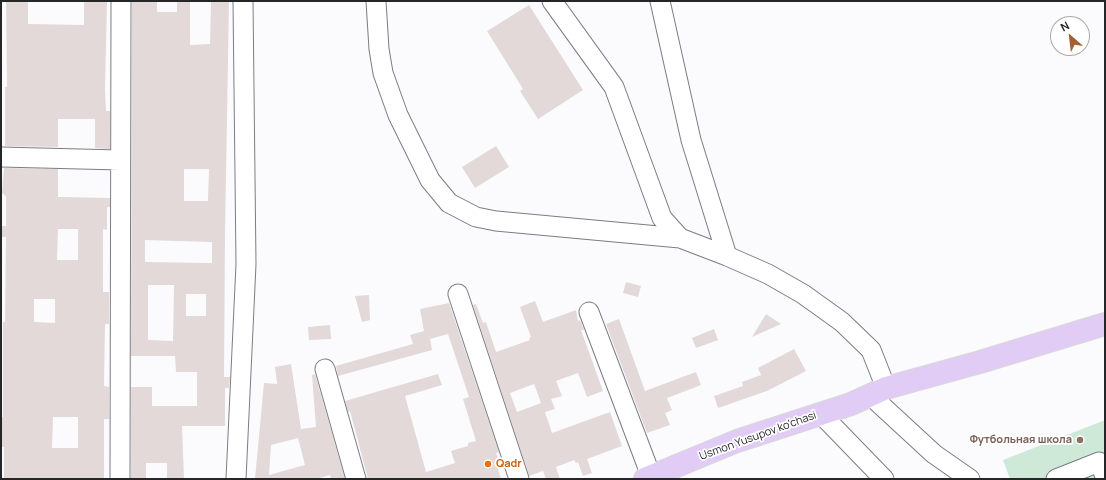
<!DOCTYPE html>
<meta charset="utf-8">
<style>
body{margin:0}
#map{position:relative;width:1106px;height:480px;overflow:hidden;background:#fbfbfe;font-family:Manrope,sans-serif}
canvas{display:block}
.frame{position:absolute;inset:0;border:2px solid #252628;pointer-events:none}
.north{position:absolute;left:1050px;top:16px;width:40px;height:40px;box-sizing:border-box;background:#fff;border:1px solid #a8a8a9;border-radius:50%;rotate:332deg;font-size:11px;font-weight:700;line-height:16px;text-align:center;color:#252628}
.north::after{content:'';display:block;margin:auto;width:14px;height:18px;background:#a35f30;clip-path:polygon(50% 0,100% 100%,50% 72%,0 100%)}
</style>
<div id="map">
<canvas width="1106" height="480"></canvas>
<div class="frame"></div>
<div class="north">N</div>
</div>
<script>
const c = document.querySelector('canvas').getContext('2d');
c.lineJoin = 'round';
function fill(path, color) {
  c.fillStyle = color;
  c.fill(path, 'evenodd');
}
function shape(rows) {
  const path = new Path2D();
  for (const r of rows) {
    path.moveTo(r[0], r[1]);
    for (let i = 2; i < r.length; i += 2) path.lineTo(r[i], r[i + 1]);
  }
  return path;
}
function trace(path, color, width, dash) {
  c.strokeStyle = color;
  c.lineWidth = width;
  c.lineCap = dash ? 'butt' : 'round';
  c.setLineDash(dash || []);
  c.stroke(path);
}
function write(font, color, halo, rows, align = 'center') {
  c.font = font + ' Manrope,sans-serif';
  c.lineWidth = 3.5;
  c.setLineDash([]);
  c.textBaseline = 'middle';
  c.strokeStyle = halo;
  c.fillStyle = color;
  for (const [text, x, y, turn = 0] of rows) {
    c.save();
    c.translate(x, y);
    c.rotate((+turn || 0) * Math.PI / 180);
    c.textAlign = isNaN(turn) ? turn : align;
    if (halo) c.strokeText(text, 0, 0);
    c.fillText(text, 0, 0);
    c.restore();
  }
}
fill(shape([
 [1105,420,1105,479,1010,479,1003,460]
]), '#cfe9d8');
fill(shape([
 [6,1,28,1,28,24,84,25,84,1,107,1,105,89,106,111,110,111,110,149,95,148,95,119,58,119,58,147,5,146,5,87,7,87],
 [132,1,157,1,157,12,177,12,177,1,190,1,190,45,210,44,211,1,229,1,225,232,224,377,230,377,229,388,225,388,225,426,182,426,184,479,167,479,167,463,146,463,146,479,131,479,131,387,152,387,152,406,197,406,197,372,176,372,175,356,131,356],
 [184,169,209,169,208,201,184,201],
 [145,240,212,242,212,263,145,262],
 [148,285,174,285,173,341,148,340],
 [186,294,206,294,206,316,186,316],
 [529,5,583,90,538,119,520,91,523,89,487,31],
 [496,146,509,167,475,188,462,167],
 [4,168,58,169,58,197,110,198,110,207,107,207,107,230,103,229,103,292,109,292,109,324,105,324,104,386,109,387,109,419,104,419,104,479,4,479,4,447,1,447,1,417,3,417,3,322,5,322,6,237,1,237,1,226,6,226,6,196,2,193],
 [58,229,78,229,78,260,57,260],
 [34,299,55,299,55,323,34,322],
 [53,417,78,417,78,448,52,448],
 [626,282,641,286,638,297,623,293],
 [369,295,370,320,362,322,355,296],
 [535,301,543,322,576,310,578,321,580,320,584,330,581,330,603,391,587,397,578,373,556,381,562,396,551,399,555,409,545,412,552,433,610,412,622,446,587,459,592,473,583,476,578,462,576,463,574,460,556,467,560,479,546,479,543,471,529,476,473,305,476,304,483,323,486,322,496,352,530,340,529,338,531,337,520,307],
 [534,384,541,403,517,412,510,393],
 [449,303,499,452,496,453,500,465,497,466,501,479,368,479,350,411,348,412,345,401,438,374,442,385,405,396,426,472,455,463,451,451,468,446,468,443,476,441,463,399,469,397,448,334,430,339,432,350,338,376,336,366,413,344,410,335,424,331,420,309],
 [766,314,781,324,752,337],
 [619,319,645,391,696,372,701,385,667,398,672,410,665,413,670,425,647,433,606,324],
 [330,325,331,339,309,340,308,327],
 [714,329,718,340,696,348,692,338],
 [794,349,806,371,767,391,718,408,714,396,743,386,742,382,761,375,758,368],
 [291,364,301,429,316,427,312,375,315,374,345,479,331,479,330,475,316,479,255,479,264,383,277,384,275,367],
 [298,438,305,465,269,475,271,445]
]), '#e2d9d8');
const minor = shape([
 [376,1,379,49,383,73,398,115,430,180,449,203,476,217,496,221,680,238,727,256,768,274,803,294,842,322,871,350,886,388],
 [552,1,614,87,662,218,680,238],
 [660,1,691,140,727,256],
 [1,157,120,160],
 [458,294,519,479],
 [589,312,651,476],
 [325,369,356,479],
 [870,395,934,454,970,479],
 [821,414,884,479],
 [120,479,121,1],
 [236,479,246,264,243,1],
 [1056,479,1099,462,1105,476]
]);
const major = shape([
 [645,479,737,441,851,404,886,388,980,362,1105,324]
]);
trace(minor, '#7b7d84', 21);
trace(major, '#d8d8d8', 24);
trace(minor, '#fff', 19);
trace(major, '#e1ccf6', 22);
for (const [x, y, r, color] of [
 [1080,440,4,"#8d6e63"],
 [488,464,4,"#e8710a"]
]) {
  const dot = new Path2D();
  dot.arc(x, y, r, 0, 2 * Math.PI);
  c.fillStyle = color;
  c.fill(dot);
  trace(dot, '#fff', 1.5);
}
write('11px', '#252628', '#fff', [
 ["Usmon Yusupov ko'chasi",758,436,-20]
]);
write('bold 11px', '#785e54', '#fff', [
 ["Футбольная школа",1072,440]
], 'right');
write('bold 11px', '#c56008', '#fff', [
 ["Qadr",496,464]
], 'left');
</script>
